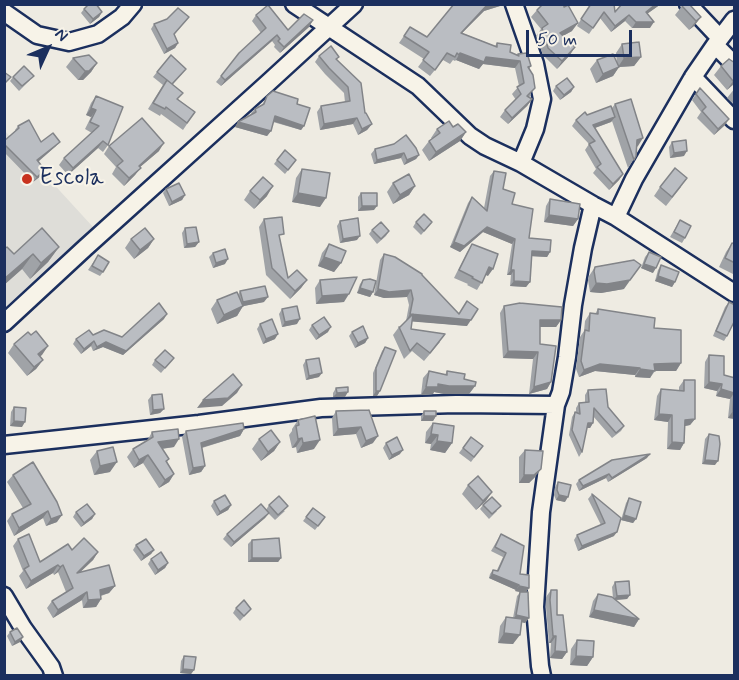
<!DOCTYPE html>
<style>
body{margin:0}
#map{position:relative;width:739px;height:680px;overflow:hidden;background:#eeebe2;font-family:Mynerve,sans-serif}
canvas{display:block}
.frame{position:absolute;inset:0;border:6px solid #1b2f5e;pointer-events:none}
.north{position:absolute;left:18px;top:18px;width:60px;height:60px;-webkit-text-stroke:4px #f7f3e8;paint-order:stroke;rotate:46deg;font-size:16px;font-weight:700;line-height:24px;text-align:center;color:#1b2f5e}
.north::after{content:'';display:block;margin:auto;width:21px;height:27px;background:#1b2f5e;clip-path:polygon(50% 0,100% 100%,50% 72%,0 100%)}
.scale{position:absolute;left:526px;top:30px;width:106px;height:27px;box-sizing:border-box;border:3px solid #1b2f5e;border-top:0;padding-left:8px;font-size:18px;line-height:21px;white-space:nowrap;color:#1b2f5e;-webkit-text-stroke:4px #f7f3e8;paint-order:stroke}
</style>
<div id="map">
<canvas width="739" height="680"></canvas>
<div class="frame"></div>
<div class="north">N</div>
<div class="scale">50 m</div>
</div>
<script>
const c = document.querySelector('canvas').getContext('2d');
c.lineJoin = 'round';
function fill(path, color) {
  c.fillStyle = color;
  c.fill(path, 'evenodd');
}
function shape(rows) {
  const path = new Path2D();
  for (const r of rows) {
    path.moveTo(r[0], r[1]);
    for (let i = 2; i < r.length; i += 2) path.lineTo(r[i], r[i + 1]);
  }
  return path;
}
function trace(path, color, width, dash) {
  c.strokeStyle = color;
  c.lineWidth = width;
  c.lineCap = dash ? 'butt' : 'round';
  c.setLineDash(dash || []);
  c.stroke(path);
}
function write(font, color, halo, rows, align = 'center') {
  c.font = font + ' Mynerve,sans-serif';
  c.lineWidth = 4.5;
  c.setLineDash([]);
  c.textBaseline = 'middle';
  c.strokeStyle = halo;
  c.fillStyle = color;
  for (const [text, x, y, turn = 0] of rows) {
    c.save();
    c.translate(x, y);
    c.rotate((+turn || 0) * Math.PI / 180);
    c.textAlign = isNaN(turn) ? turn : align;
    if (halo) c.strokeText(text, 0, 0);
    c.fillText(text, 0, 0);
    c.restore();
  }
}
fill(shape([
 [5,131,93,227,5,309]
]), '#deddd8');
const minor = shape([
 [294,4,418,86,470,136,485,146,521,163,593,205,616,217,734,293],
 [514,4,535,64,542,99,535,129,521,163],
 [688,4,720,38],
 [4,12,37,35,69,42,98,34,122,17,133,4],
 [715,45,734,64],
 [693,77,734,120],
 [616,217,634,179,693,77,715,45,734,20],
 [4,323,85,248,269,82,354,4],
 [4,445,199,424,321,408,456,404,556,405],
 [4,596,23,628,51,667,54,676],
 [542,676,540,666,535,607,541,512,556,405,561,392,567,357,573,305,583,248,593,205]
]);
trace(minor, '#1b2f5e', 21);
trace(minor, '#f7f3e8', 16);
fill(shape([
 [454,4,501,4,500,6,484,11,462,33,495,46,497,43,510,52,518,55,518,54,531,66,529,69,531,95,529,97,532,99,527,106,508,124,500,117,505,110,516,100,512,94,519,86,515,68,483,64,479,69,456,60,455,61,453,60,450,64,443,60,430,76,418,67,424,59,399,43,410,27,427,37],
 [588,4,614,4,615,12,622,4,661,4,647,14,650,28,632,28,625,21,611,32,600,18,589,34,577,26,589,6],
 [682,6,701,17,694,26,689,30,675,15],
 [84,9,102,12,99,17,90,24,81,13],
 [537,10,572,31,563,36,570,55,557,69,543,55,536,36,541,29,531,17],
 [256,15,288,30,313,20,309,27,280,53,274,47,275,45,272,41,221,86,216,82,221,76,261,33,252,21],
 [189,17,174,35,178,43,175,48,164,54,151,29,154,24],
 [622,44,641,57,634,66,619,67,613,76,596,83,590,69,597,60,617,63,616,53],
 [319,56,339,57,337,59,365,113,372,124,367,130,358,135,353,124,320,130,317,112,321,106,345,102,344,93,325,74,315,62],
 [73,58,97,63,91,72,83,80,78,80,66,67],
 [735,63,735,83,727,90,714,75,721,66],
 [157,72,182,74,173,84,178,99,195,112,183,130,161,114,160,116,148,109,163,85,153,77],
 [13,77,30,80,19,91,10,81],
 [556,86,574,87,571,92,560,100,553,91],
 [700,88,725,125,714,135,697,118,701,112,692,100],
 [735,88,735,105,727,98],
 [96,96,108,145,103,152,98,148,68,175,59,165,64,158,92,133,85,129,91,117,86,115,91,103],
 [267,96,297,104,304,126,301,130,273,122,271,131,267,136,235,127,238,122,252,115,251,113,255,109,262,105],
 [615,104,638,146,637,147,636,156,628,168,612,121,611,122,595,128,623,174,619,180,609,190,593,173,596,169,585,150,589,144,572,126,576,120,587,115,612,108],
 [18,126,41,142,56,146,38,162,45,170,42,175,33,182,4,152,4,141,15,131,15,130],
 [453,127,466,132,460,141,429,161,422,150,429,141,432,139,431,138,437,129],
 [672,142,684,156,670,158,669,147],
 [109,146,159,151,140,167,135,175,124,186,112,174,116,167,104,154],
 [375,149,419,155,416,159,404,165,401,158,374,164,371,154],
 [277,160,296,160,285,174,274,164],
 [302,169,320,207,292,202,296,178],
 [494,171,503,189,512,204,529,238,550,252,547,257,532,256,530,282,526,287,510,286,511,275,507,275,512,244,483,232,460,252,450,247,468,203,472,197,484,208,490,176],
 [393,183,415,186,409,195,393,204,387,192],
 [660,187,681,187,666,206,654,196],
 [166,189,185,195,182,200,169,206,163,193],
 [250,191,267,196,254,209,244,200],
 [361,193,374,210,358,211,358,197],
 [550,199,578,219,573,226,544,222,546,206],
 [264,219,280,239,288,278,307,280,301,288,290,299,266,275,259,227],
 [680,220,685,238,682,243,670,237],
 [340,221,357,240,340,243,337,226],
 [416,222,429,226,421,235,413,227],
 [185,228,199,242,195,247,184,248,182,233],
 [372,230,389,231,386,236,377,244,369,234],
 [131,239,154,239,148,248,134,259,125,248],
 [732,243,735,244,735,275,719,267,726,252],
 [329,244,341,263,334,272,318,266,322,253],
 [472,244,488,276,486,275,477,290,467,285,468,284,454,278,467,252],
 [59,247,48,262,30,279,22,269,4,285,4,249,14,254],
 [649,252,653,273,641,268,645,257],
 [213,253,225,264,213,268,209,257],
 [384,254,422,275,467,326,412,321,411,329,440,342,424,361,412,351,404,359,393,335,399,327,400,327,407,321,406,321,409,305,407,297,384,298,374,295,380,260],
 [98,255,103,272,100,276,88,270],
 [661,265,675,282,672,287,655,281,658,270],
 [595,267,624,289,601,293,590,292,588,280,589,276],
 [320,280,344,302,316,304,315,288],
 [363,280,373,292,370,297,357,293,360,284],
 [240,291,264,302,243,306,237,316,217,324,211,309,217,300,238,295],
 [729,302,735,305,735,328,732,325,727,336,724,341,713,336,725,307],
 [504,306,561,320,556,327,540,327,540,344,551,382,547,389,529,394,533,359,503,358,500,313],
 [282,309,297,324,282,327,279,314],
 [598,309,654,328,681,363,676,371,655,371,650,378,635,377,635,375,595,371,579,377,576,369,580,337,584,331,585,321,590,313,595,314],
 [164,319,123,355,103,347,93,351,91,346,81,354,73,344,76,339,93,335,122,337],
 [260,324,275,339,263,344,257,329],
 [312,325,328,332,316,340,309,330],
 [352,332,368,338,365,343,355,348,349,336],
 [31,335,48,346,40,356,43,360,36,369,27,376,8,353,14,344],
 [385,347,380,391,377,396,373,396,373,373,382,351],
 [709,355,724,375,735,378,735,419,728,418,730,399,716,396,717,391,704,388,705,362],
 [174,358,161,373,152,365,155,360],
 [306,360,319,377,306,380,303,365],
 [429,371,445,375,447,371,464,379,475,386,469,394,444,394,434,392,433,394,421,395,423,378],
 [684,380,695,419,690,425,685,426,684,443,680,450,667,449,668,422,654,420,657,396,661,389,679,391,679,387],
 [336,388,345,397,333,397,333,393],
 [588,390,608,407,624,426,621,431,612,438,593,416,593,423,590,428,587,428,582,452,579,457,569,435,572,417,575,412,576,413,576,408,579,403,585,402,585,395],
 [152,395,164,409,160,413,150,415,148,400],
 [14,407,22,427,10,426,11,412],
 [369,410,373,443,361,448,356,434,333,436,332,418,336,411],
 [424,411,436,416,433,421,421,421,421,416],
 [298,420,314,449,297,453,296,447,292,448,289,435,292,431,292,429],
 [433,423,452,443,445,453,430,450,431,444,425,443,426,432],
 [244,429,240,436,202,448,205,466,201,472,189,475,182,437,186,431],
 [152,432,174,447,162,449,169,459,167,462,174,474,169,482,159,488,143,463,134,468,127,457,133,449,147,441],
 [709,434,715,465,702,464,705,439],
 [471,437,483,446,471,462,459,453],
 [259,439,280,442,274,451,261,461,252,449],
 [386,443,400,454,389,460,383,448],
 [525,450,535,477,529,483,519,483,519,457],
 [97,451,110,472,94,475,90,460],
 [647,458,608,482,606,478,579,491,576,484,579,480],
 [33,462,57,522,46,526,43,518,14,536,7,521,12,514,23,508,7,482,13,475],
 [558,482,565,502,556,500,554,495,555,487],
 [468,485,486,501,476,510,462,494],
 [592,494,614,536,578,551,574,540,577,535,601,525,588,499],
 [629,498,636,519,633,523,621,520,626,503],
 [214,501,231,505,228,510,217,516,211,506],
 [269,505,285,511,275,520,267,512,269,513,265,518,231,547,223,539,227,534,266,510],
 [483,505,497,511,489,519,480,509],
 [313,508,325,517,315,530,303,521],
 [76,512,95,514,92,519,81,527,73,517],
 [501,534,520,574,529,588,526,592,529,618,525,623,521,622,513,644,498,643,500,626,506,617,513,618,517,596,521,592,515,591,516,590,489,578,490,574,493,570,497,570,503,557,491,551],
 [18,539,40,562,72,550,98,552,93,560,80,572,115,586,109,593,101,596,101,599,96,607,83,608,82,600,53,618,47,608,52,601,66,592,58,572,54,575,53,573,26,589,19,576,23,571,13,546],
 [252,540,281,558,278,562,248,562,248,544],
 [136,545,154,550,151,554,141,561,133,550],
 [151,559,168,563,165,568,155,575,148,564],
 [615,582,630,595,627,599,616,600,639,619,634,627,589,617,593,601,598,594,613,598,612,587],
 [551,590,567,652,562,659,550,658,551,643,549,643,546,607,546,597],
 [236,608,251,609,240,621,233,613],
 [10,632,20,642,12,646,7,636],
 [577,640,593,657,587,666,570,665,571,649],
 [184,656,194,670,191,674,180,673,181,661]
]), '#a0a3a7');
fill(shape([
 [488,4,501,4,500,6,484,11,456,39,461,33],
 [656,4,661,4,641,18,646,12],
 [102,12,99,17,90,24,93,19],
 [629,15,625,21,611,32,615,26],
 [701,17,694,26,689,30,696,21],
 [313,20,309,27,280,53,284,47],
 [636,22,654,22,650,28,632,28],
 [578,23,572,31,555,40,560,33],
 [277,35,272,41,221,86,225,80],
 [178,43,175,48,164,54,167,49],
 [575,47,570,55,557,69,562,61],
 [460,53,486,57,520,61,515,68,483,64,479,69,456,60],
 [641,57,634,66,619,67,613,76,596,83,603,74,618,67,624,58],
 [97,63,91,72,83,80,78,80,85,71],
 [735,80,735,83,727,90,733,81],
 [574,87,571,92,560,100,564,95],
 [532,99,527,106,508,124,512,118],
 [91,108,96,110,91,117,86,115],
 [275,116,304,126,301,130,272,121],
 [615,117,611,122,589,130,593,125],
 [357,118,353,124,320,130,324,124],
 [729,119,725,125,714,135,718,129],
 [238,122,271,131,267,136,235,127],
 [372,124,367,130,358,135,362,129],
 [466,132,460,141,429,161,436,152],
 [643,138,638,146,631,148,637,140],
 [103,141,98,148,68,175,73,168],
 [60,142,56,146,34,165,37,160],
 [164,143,159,151,133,173,139,166],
 [687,151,684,156,670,158,674,153],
 [404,153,401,158,374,164,377,160],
 [419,155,416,159,404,165,407,160],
 [141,168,135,175,124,186,129,178],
 [45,170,42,175,33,182,37,177],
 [623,174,619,180,609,190,613,184],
 [273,186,267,196,254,209,260,200],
 [415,186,409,195,393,204,400,195],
 [298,193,326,198,320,207,292,202],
 [185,195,182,200,169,206,172,202],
 [362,206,377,206,374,210,358,211],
 [549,215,578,219,573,226,544,222],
 [487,227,515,239,512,244,483,232,460,252,450,247,454,242],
 [360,236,357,240,340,243,343,239],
 [154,239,148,248,134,259,140,250],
 [199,242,195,247,184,248,187,244],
 [59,247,48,262,30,279,41,263],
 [532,251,550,252,547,257,528,256],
 [33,254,22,269,4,285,4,279],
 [324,257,341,263,334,272,318,266],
 [228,259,225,264,213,268,216,263],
 [644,264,656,268,653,273,641,268],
 [641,265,624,289,601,293,590,292,596,283],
 [489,267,493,269,488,276,484,274],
 [511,270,514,270,511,275,507,275],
 [658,276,675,282,672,287,655,281],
 [307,280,301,288,290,299,295,291],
 [514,281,530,282,526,287,510,286],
 [360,288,373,292,370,297,357,293],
 [378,289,411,290,407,297,384,298,374,295],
 [349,294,344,302,316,304,322,296],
 [268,297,264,302,239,307,243,302],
 [243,306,237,316,217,324,224,315],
 [167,314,164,319,123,355,103,347,93,351,97,347,106,342,126,351],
 [410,314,471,320,467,326,406,321],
 [300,319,297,324,282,327,285,322],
 [540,320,561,320,556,327,535,327],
 [331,327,328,332,316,340,319,335],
 [278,334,275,339,263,344,266,339],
 [368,338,365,343,355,348,358,343],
 [94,341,91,346,81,354,84,349],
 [48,346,42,355,32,363,38,354],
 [508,351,538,352,533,359,503,358],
 [43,360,36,369,27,376,34,367],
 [681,363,676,371,654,371,650,378,635,377,640,369,654,364],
 [600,364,640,368,635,375,595,371,579,377,584,370],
 [322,373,319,377,306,380,309,376],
 [551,382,547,389,529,394,534,387],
 [709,382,722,384,717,391,704,388],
 [438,384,475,386,469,394,444,394,434,392,433,394,421,395,426,387],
 [242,385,237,393,222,406,197,408,203,400],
 [721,389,734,393,730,399,716,396],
 [376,391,380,391,377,396,373,396],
 [348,392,345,397,333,397,337,393],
 [164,409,160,413,150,415,153,410],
 [733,411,735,412,735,419,728,418],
 [659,414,672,415,668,422,654,420],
 [424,416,436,416,433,421,421,421],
 [695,419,690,425,680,427,685,420],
 [14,421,25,422,22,427,10,426],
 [588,423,593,423,590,428,585,428],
 [361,427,356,434,333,436,338,429],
 [244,429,240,436,197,449,201,443],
 [431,434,438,435,431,444,425,443],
 [378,436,373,443,361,448,366,441],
 [302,438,296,447,292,448,298,439],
 [179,439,174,447,152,450,158,442],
 [320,440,314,449,297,453,303,443],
 [437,441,452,443,445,453,430,450],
 [280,442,274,451,261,461,268,452],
 [672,442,684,443,680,450,667,449],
 [403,450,400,454,389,460,392,455],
 [650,454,647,458,608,482,612,478],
 [148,455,143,463,134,468,139,460],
 [705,460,718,461,715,465,702,464],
 [117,462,110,472,94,475,100,466],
 [205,466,201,472,189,475,193,468],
 [541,469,535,477,529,483,519,483,524,475],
 [174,474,169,482,159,488,165,480],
 [609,474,606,478,579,491,583,486],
 [492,492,486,501,476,510,483,501],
 [559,495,568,497,565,502,556,500],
 [231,505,228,510,217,516,220,512],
 [48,511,43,518,14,536,19,528],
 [269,513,265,518,231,547,234,542],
 [95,514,92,519,81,527,84,523],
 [62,515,57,522,46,526,51,519],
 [624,515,636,519,633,523,621,520],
 [617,532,614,536,578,551,582,546],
 [154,550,151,554,141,561,144,556],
 [98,552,93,560,72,580,77,573],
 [252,558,281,558,278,562,248,562],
 [168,563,165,568,155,575,158,570],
 [58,565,53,573,26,589,31,581],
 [63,565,58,572,54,575,60,567],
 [492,574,519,585,516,590,489,578],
 [115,586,109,593,95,597,100,590],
 [519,586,529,588,525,593,515,591],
 [87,592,82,600,53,618,58,610],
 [630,595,627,599,613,600,617,596],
 [101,599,96,607,83,608,88,600],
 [594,610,639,619,634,627,589,617],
 [516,615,529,618,525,623,513,620],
 [504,633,520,635,513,644,498,643],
 [553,636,556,636,551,643,549,643],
 [23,637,20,642,12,646,15,642],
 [555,651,567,652,562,659,550,658],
 [576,656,593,657,587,666,570,665],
 [183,669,194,670,191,674,180,673]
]), '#828488');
const building = shape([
 [89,4,96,4,102,12,93,19,84,9,89,4],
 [454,4,488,4,461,33,497,47,497,43,511,45,510,52,519,56,518,54,527,53,531,66,528,67,533,75,535,88,527,96,532,99,512,118,505,110,521,94,517,87,524,83,520,61,486,57,484,62,460,53,459,55,457,53,455,57,447,53,435,70,423,60,429,52,404,36,410,27,427,37,454,4],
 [543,4,564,4,564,7,568,5,578,23,560,33,575,47,562,61,548,48,542,28,548,24,537,10,543,4],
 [591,4,614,4,615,12,622,4,656,4,646,12,654,22,636,22,629,15,615,26,604,12,593,28,581,19,591,4],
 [683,4,689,4,701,17,696,21,682,6,683,4],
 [268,5,288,30,304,14,313,20,284,47,278,41,280,39,277,35,225,80,221,76,239,53,266,28,256,15,268,5],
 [178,8,189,17,174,34,178,43,167,49,154,24,167,19,178,8],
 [639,42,641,57,624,58,622,44,639,42],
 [331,46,339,57,336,59,361,83,365,113,366,113,372,124,362,129,357,118,324,124,321,106,350,101,348,87,329,68,319,56,331,46],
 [613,54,619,67,603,74,597,60,613,54],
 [89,55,97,63,89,71,85,71,73,58,89,55],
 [171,55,186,69,172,84,157,72,171,55],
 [729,59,735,63,735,80,733,81,721,66,729,59],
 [24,66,34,76,22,86,13,77,24,66],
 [4,72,11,77,4,84,4,72],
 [567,78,574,87,564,95,556,86,567,78],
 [167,80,183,93,177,99,195,112,187,123,166,107,165,109,153,103,167,80],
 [700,88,729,119,718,129,702,111,706,107,696,94,700,88],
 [273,91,298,99,297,104,310,108,304,126,275,116,271,131,238,122,256,112,255,109,264,104,267,96,273,91],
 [96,96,123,107,108,145,103,141,73,168,64,158,99,126,90,122,96,110,91,108,96,96],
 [631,99,643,138,637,140,636,156,634,160,615,104,631,99],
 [611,106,615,117,593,125,623,174,613,184,597,167,601,164,589,144,595,141,576,120,585,112,587,115,611,106],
 [142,118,164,143,139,166,141,168,129,178,117,166,123,161,109,146,142,118],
 [29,120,41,142,53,133,60,142,37,160,45,170,37,177,4,144,4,141,19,128,18,126,29,120],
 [449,121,453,127,458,124,466,132,436,152,429,141,440,133,437,129,449,121],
 [406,135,416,148,419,155,407,160,404,153,377,160,375,149,394,144,406,135],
 [686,140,687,151,674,153,672,142,686,140],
 [285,150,296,160,288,170,277,160,285,150],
 [675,168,687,178,672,197,660,187,675,168],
 [302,169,330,173,326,198,298,193,302,169],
 [494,171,506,173,503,189,515,193,512,204,533,209,529,238,551,240,550,252,532,251,530,282,514,281,514,270,511,270,515,239,487,227,464,246,454,242,472,197,487,211,494,171],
 [409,174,415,186,400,195,393,183,409,174],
 [263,177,273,186,260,200,250,191,263,177],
 [179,183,185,195,172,202,166,189,179,183],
 [361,193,377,193,377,206,362,206,361,193],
 [550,199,580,204,578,219,549,215,550,199],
 [424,214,432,222,424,231,416,222,424,214],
 [282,217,284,234,279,235,288,278,297,270,307,280,295,291,272,268,264,219,282,217],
 [358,218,360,236,343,239,340,221,358,218],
 [680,220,691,226,685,238,674,232,680,220],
 [381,222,389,231,381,239,372,230,381,222],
 [196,227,199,242,187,244,185,228,196,227],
 [42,228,59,247,41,263,33,254,4,279,4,249,7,247,14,254,42,228],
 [145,228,154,239,140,250,131,239,145,228],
 [732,243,735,244,735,263,725,258,732,243],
 [329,244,346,251,341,263,324,257,329,244],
 [472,244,498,254,493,269,489,267,482,283,472,278,473,277,459,270,472,244],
 [225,249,228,259,216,263,213,253,225,249],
 [649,252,661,257,656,268,644,264,649,252],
 [384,254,395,257,422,274,422,275,459,314,467,301,478,309,471,320,410,314,413,299,411,290,389,292,378,289,384,254],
 [98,255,109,262,103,272,92,266,98,255],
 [634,260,641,265,630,280,607,284,596,283,594,271,595,267,634,260],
 [661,265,679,272,675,282,658,276,661,265],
 [357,277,349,294,322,296,320,280,357,277],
 [370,279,376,281,373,292,360,288,363,280,370,279],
 [265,286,268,297,243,302,240,291,265,286],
 [237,292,243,306,224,315,217,300,237,292],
 [729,302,735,305,735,320,727,336,716,331,729,302],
 [159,303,167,314,126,351,106,342,97,347,94,341,84,349,76,339,89,330,93,335,104,330,122,337,159,303],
 [520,303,562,307,561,320,540,320,540,344,556,346,551,382,534,387,538,352,508,351,504,306,520,303],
 [297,306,300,319,285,322,282,309,297,306],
 [598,309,655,318,654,328,681,330,681,363,654,364,655,371,640,369,640,368,600,364,584,370,581,361,585,330,589,331,590,313,598,314,598,309],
 [413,314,411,329,445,334,430,353,417,343,410,351,399,327,400,327,413,314],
 [324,317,331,327,319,335,312,325,324,317],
 [272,319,278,334,266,339,260,324,272,319],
 [363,326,368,338,358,343,352,332,363,326],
 [36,331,48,346,38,354,43,360,34,367,14,344,28,332,31,335,36,331],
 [385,347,396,351,380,391,376,391,376,368,385,347],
 [165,350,174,358,165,368,155,360,165,350],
 [709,355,724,356,724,375,735,378,735,412,733,411,734,393,721,389,722,384,709,382,709,355],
 [319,358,322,373,309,376,306,360,319,358],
 [429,371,447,375,447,371,465,374,464,379,476,382,475,386,449,386,438,384,438,387,426,387,429,371],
 [233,374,242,385,228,398,203,400,233,374],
 [684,380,695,380,695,419,685,420,684,443,672,442,672,415,659,414,661,389,684,391,684,380],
 [348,387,348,392,337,393,336,388,348,387],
 [606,389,608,407,624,426,616,433,594,408,593,423,588,423,582,452,572,430,575,412,580,414,579,403,589,402,588,390,606,389],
 [162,394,164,409,153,410,152,395,162,394],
 [14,407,26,408,25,422,14,421,14,407],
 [369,410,378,436,366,441,361,427,338,429,336,411,369,410],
 [424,411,436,411,436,416,424,416,424,411],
 [315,416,320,440,303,443,302,438,298,439,296,426,299,425,298,420,315,416],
 [243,423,244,429,201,443,205,466,193,468,186,431,243,423],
 [433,423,454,426,452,443,437,441,438,435,431,434,433,423],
 [178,429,179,439,158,442,169,459,166,461,174,474,165,480,148,455,139,460,133,449,153,437,152,432,178,429],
 [271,430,280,442,268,452,259,439,271,430],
 [709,434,719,436,720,444,718,461,705,460,709,434],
 [397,437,403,450,392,455,386,443,397,437],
 [471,437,483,446,474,457,463,448,471,437],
 [113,447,117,462,100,466,97,451,113,447],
 [525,450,543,451,541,469,534,475,524,475,525,450],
 [650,454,612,478,609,474,583,486,579,480,612,460,650,454],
 [33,462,57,502,62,515,51,519,48,511,19,528,12,514,31,504,13,475,33,462],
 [478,476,492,492,483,501,468,485,478,476],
 [558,482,571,485,568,497,559,495,557,490,558,482],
 [592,494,621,518,617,532,582,546,577,535,605,523,592,494],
 [225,495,231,505,220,512,214,501,225,495],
 [279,496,288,506,278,515,269,505,279,496],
 [492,497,501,506,492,514,483,505,492,497],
 [629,498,641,502,636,519,624,515,629,498],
 [87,504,95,514,84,523,76,512,87,504],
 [261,504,269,513,234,542,227,534,261,504],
 [313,508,325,517,318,526,306,517,313,508],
 [29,534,40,562,68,544,72,550,84,538,98,552,77,573,109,565,115,586,100,590,101,599,88,600,87,592,58,610,52,601,73,588,63,565,60,567,58,565,31,581,24,569,29,566,18,539,29,534],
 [501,534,524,546,520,574,529,575,529,588,519,586,519,585,492,574,493,570,498,571,506,553,495,547,501,534],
 [279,538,281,558,252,558,252,540,279,538],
 [146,539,154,550,144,556,136,545,146,539],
 [161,552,168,563,158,570,151,559,161,552],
 [629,581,630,595,617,596,615,582,629,581],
 [551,590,557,590,557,615,563,615,567,652,555,651,556,636,553,636,550,600,551,590],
 [520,592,528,592,529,618,516,615,520,592],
 [598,594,612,597,639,619,594,610,598,594],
 [244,600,251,609,244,616,236,608,244,600],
 [506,617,522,619,520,635,504,633,506,617],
 [17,628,23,637,15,642,10,632,17,628],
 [577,640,594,641,593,657,576,656,577,640],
 [184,656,196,657,194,670,183,669,184,656]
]);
fill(building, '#babdc2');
trace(building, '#828488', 1.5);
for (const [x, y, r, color] of [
 [27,179,6,"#c8321e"]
]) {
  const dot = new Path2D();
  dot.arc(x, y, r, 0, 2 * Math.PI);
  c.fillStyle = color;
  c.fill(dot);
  trace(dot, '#f7f3e8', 2);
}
write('24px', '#1b2f5e', '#f7f3e8', [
 ["Escola",39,179]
], 'left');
</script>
